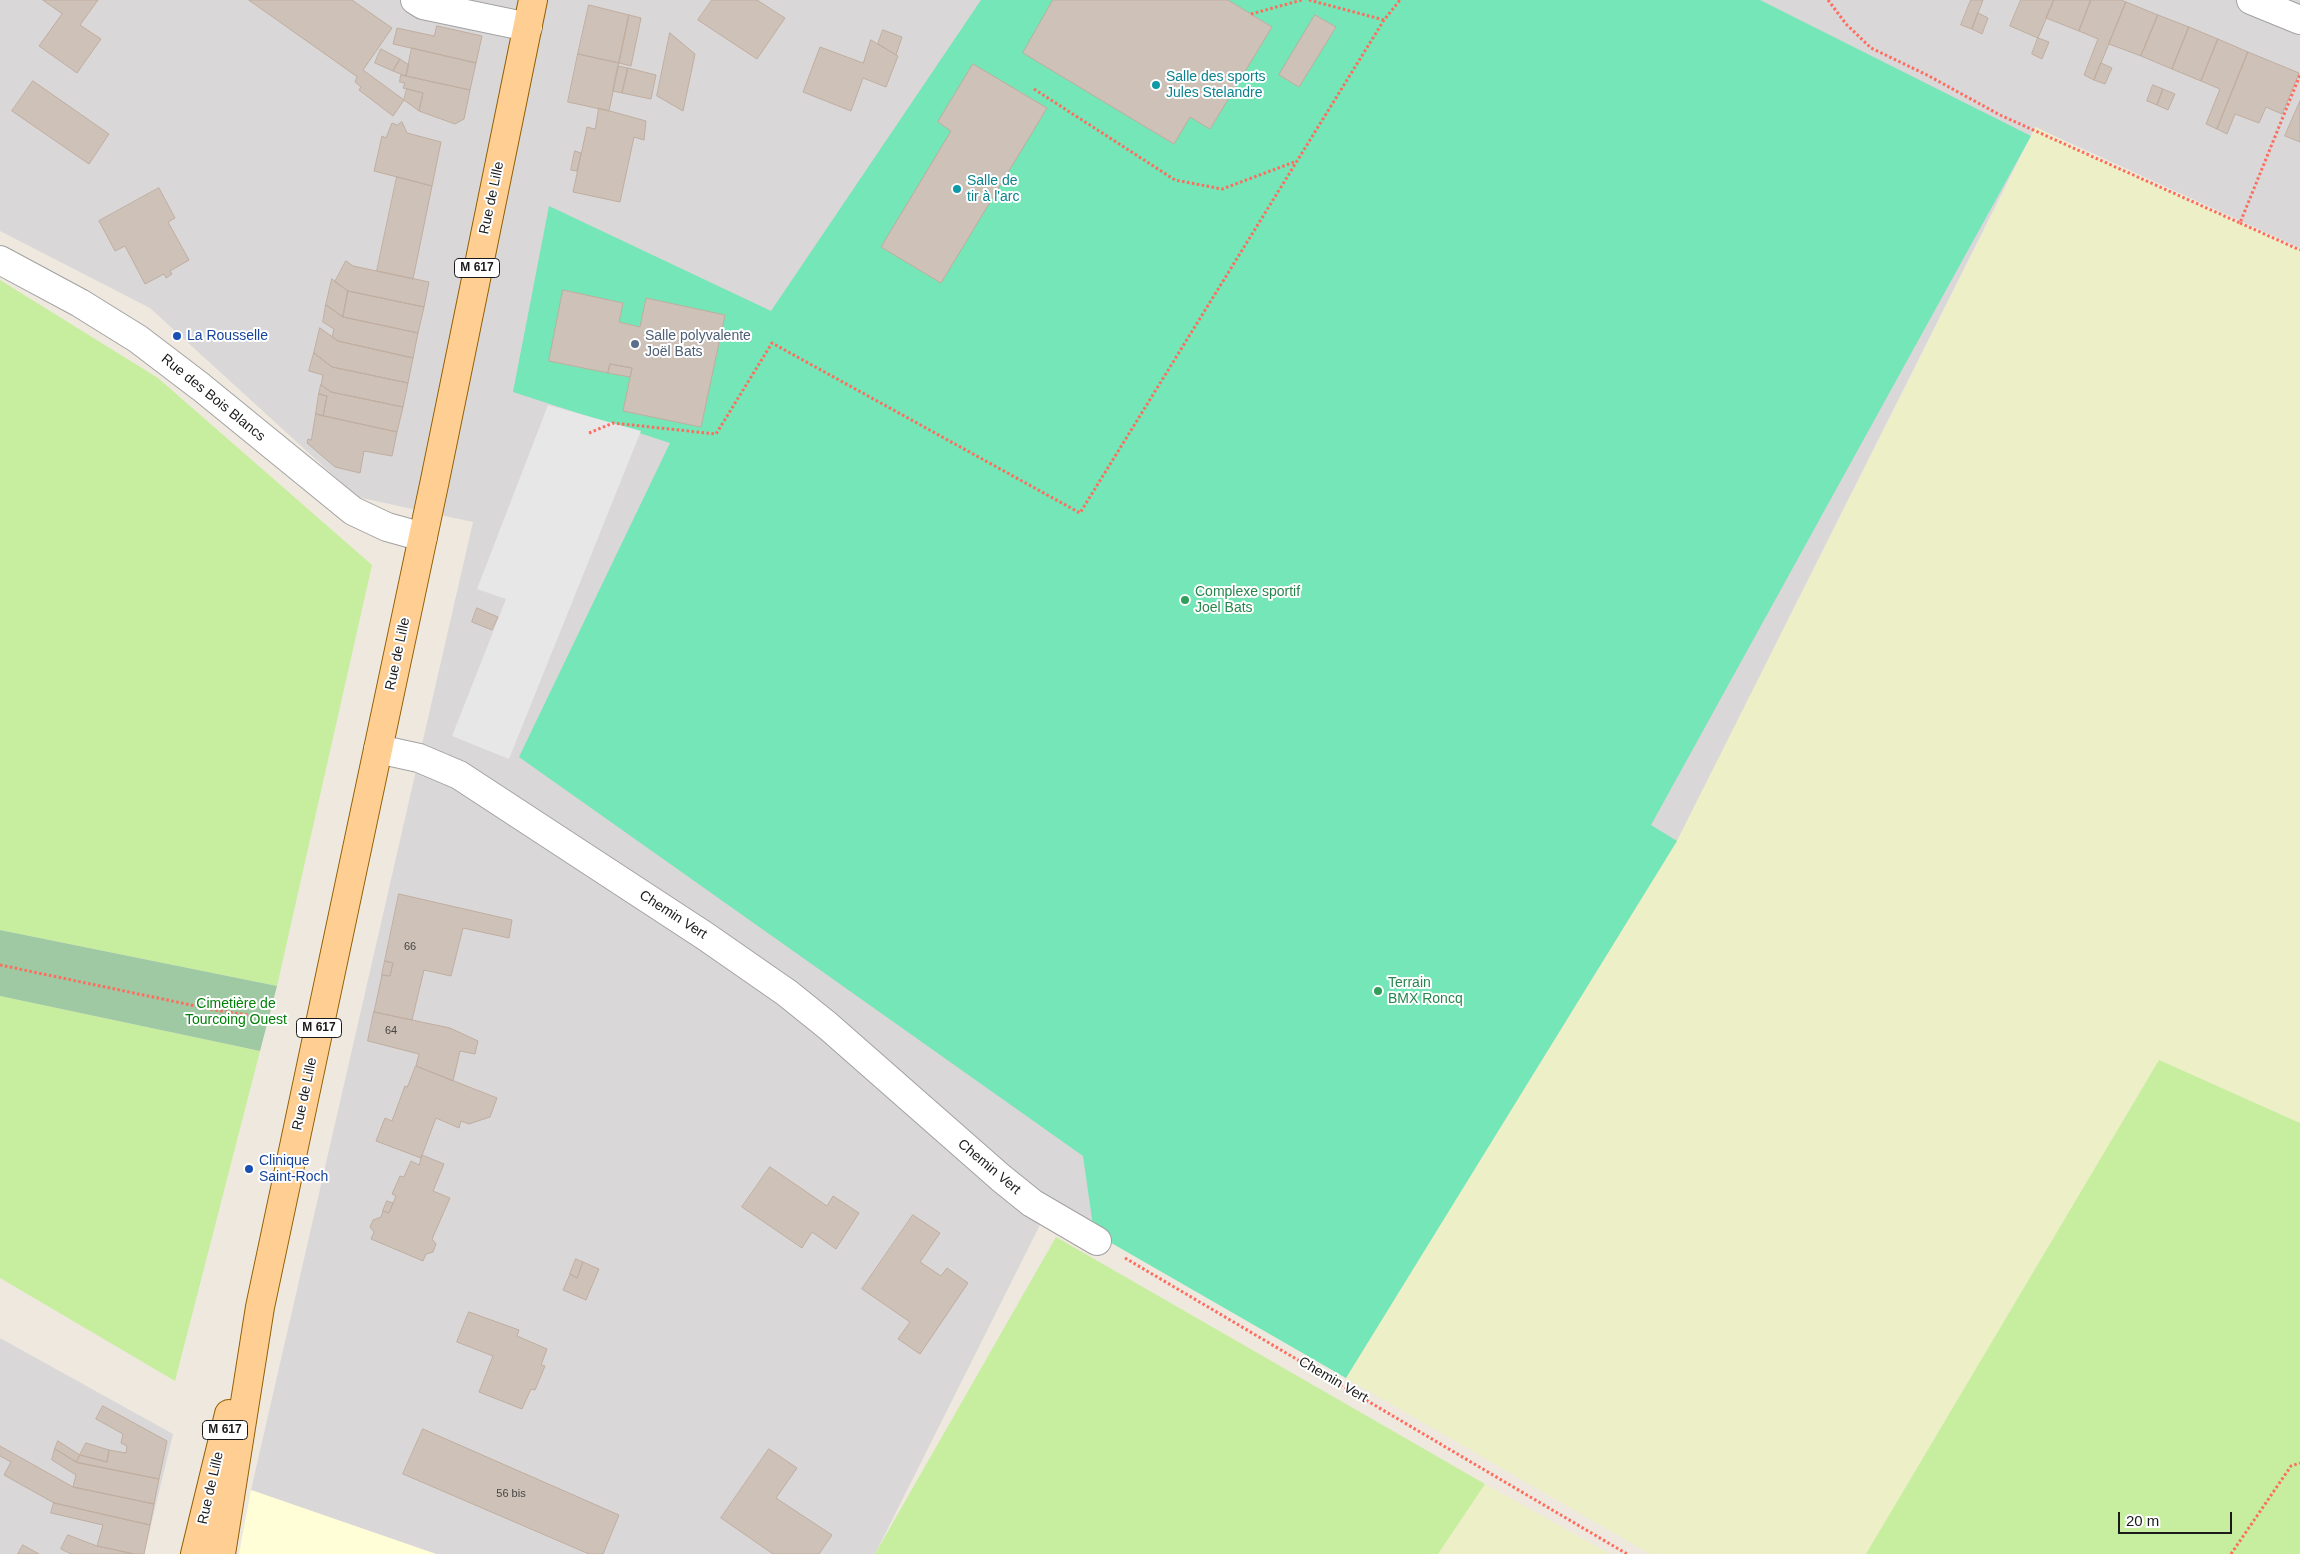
<!DOCTYPE html>
<meta charset="utf-8">
<style>
body{margin:0}
#map{position:relative;width:2300px;height:1554px;overflow:hidden;background:#eee8df;font-family:Arial,sans-serif}
canvas{display:block}
.scale{position:absolute;left:2118px;top:1512px;width:114px;height:22px;box-sizing:border-box;border:2px solid #1b1b1b;border-top:0;padding-left:6px;font-size:15px;line-height:18px;white-space:nowrap;color:#1b1b1b;-webkit-text-stroke:4px #fff;paint-order:stroke}
</style>
<div id="map">
<canvas width="2300" height="1554"></canvas>
<div class="scale">20 m</div>
</div>
<script>
const g = document.querySelector('canvas').getContext('2d');
g.lineJoin = 'round';
function fill(path, color) {
  g.fillStyle = color;
  g.fill(path, 'evenodd');
}
function stroke(path, color, width, dash) {
  g.strokeStyle = color;
  g.lineWidth = width;
  g.lineCap = dash ? 'butt' : 'round';
  g.setLineDash(dash || []);
  g.stroke(path);
}
function drawText(font, color, halo, rows, align = 'center') {
  g.font = font + ' Arial,sans-serif';
  g.lineWidth = 4;
  g.setLineDash([]);
  g.textBaseline = 'middle';
  g.strokeStyle = halo;
  g.fillStyle = color;
  for (const [text, x, y, turn = 0] of rows) {
    g.save();
    g.translate(x, y);
    g.rotate((+turn || 0) * Math.PI / 180);
    g.textAlign = isNaN(turn) ? turn : align;
    if (halo) g.strokeText(text, 0, 0);
    g.fillText(text, 0, 0);
    g.restore();
  }
}
fill(new Path2D(`
 M0,0H2300V248L2035,127L1677,841L1627,857L1346,1378L1050,1205L875,1554H436L251,1490L473,522L357,497L150,308L0,231Z
 M0,1338L173,1434L144,1554H0Z`), '#d9d7d7');
fill(new Path2D(`
 M251,1490L436,1554H239Z`), '#fffed6');
fill(new Path2D(`
 M2036,127L2070,145L2300,250V1123L2159,1060L1866,1554H1650L1346,1378L1677,841Z
 M1485,1484L1610,1554H1438Z`), '#edefc7');
fill(new Path2D(`
 M0,280L158,378L372,565L277,986L0,930Z
 M0,996L260,1051L175,1381L0,1278Z
 M2159,1060L2300,1123V1554H1866Z
 M1056,1237L1485,1484L1438,1554H875Z`), '#c7ee9e');
fill(new Path2D(`
 M0,930L277,986L260,1051L0,996Z`), '#9ec9a3');
fill(new Path2D(`
 M981,0H1760L2031,136L1651,825L1677,841L1346,1378L1094,1233L1083,1156L519,757L670,443L513,392L549,206L771,311Z`), '#74e6b7');
fill(new Path2D(`
 M548,405L641,431L509,759L452,736L506,599L477,589Z`), '#e7e7e7');
const building = new Path2D(`
 M43,0H98L80,25L101,39L77,73L39,46L62,14Z
 M249,0H352L392,28L363,70L404,100L393,116L359,90L361,87L355,82L357,77Z
 M712,0H757L785,18L757,59L698,20Z
 M1053,0H1228L1272,27L1210,129L1190,117L1174,144L1023,53Z
 M1971,0H1983L1972,29L1961,25Z
 M2021,0H2054L2038,38L2010,26Z
 M2054,0H2091L2079,31L2046,18Z
 M2091,0H2121L2126,2L2094,80L2084,75L2098,39L2079,31Z
 M2126,2L2158,15L2141,56L2109,44Z
 M589,5L629,15L619,63L578,54Z
 M1978,13L1988,18L1982,34L1972,29Z
 M629,15L641,18L631,66L619,63Z
 M1315,15L1336,27L1299,87L1279,75Z
 M2158,15L2189,27L2172,69L2141,56Z
 M437,26L482,36L476,63L393,44L397,28L434,36Z
 M2189,27L2218,39L2201,81L2172,69Z
 M883,30L902,37L896,55L878,44Z
 M670,33L695,54L683,111L657,96Z
 M2038,38L2049,42L2042,59L2032,54Z
 M2218,39L2248,52L2217,129L2206,124L2220,89L2201,81Z
 M871,40L898,56L886,87L863,78L851,111L803,92L820,47L863,63Z
 M412,48L476,63L470,90L406,76Z
 M381,49L400,59L393,71L375,63Z
 M2248,52L2299,73L2282,114L2266,107L2259,123L2235,114L2227,134L2217,129Z
 M578,54L619,63L609,111L568,102Z
 M400,59L409,65L406,76L393,71Z
 M2101,63L2112,68L2105,84L2094,80Z
 M973,64L1047,108L941,283L881,247L951,131L938,122Z
 M618,66L628,68L622,93L613,91Z
 M628,68L656,75L651,99L622,93Z
 M401,75L470,90L464,119L455,124L419,111L423,93L403,88L405,83L400,82Z
 M33,81L109,134L89,164L12,111Z
 M2153,85L2163,89L2157,105L2147,101Z
 M407,89L423,93L419,111L404,100Z
 M2163,89L2175,94L2168,110L2157,105Z
 M2300,101V142L2285,136Z
 M599,108L646,121L644,140L634,137L620,202L573,192L587,127L595,129Z
 M402,122L407,133L441,142L432,186L374,171L382,136L386,138L392,123L397,125Z
 M575,151L581,153L577,171L571,170Z
 M397,177L432,186L413,279L377,271Z
 M159,188L175,218L168,222L189,260L170,271L172,274L166,278L164,274L145,284L125,246L115,251L99,221Z
 M346,261L353,266L429,282L424,307L348,291L335,282Z
 M332,279L348,291L343,317L326,305Z
 M563,290L623,303L619,322L640,327L646,298L725,315L701,427L623,411L632,368L610,364L608,373L549,361Z
 M348,291L424,307L418,333L343,317Z
 M326,305L343,317L418,333L413,358L338,341L332,337L334,329L323,322Z
 M320,328L338,341L413,358L408,383L332,367L314,353Z
 M314,353L332,367L408,383L403,407L331,392L321,385L323,375L309,371Z
 M610,364L632,368L630,377L608,373Z
 M321,385L331,392L403,407L397,432L323,416L327,396L319,394Z
 M319,394L327,396L323,416L316,414Z
 M316,414L397,432L392,456L364,451L360,473L335,467L307,443L308,439L311,440Z
 M477,608L498,617L492,630L472,622Z
 M399,894L512,920L509,938L463,928L451,976L424,970L412,1020L374,1012L382,975L390,976L393,963L385,961Z
 M385,961L393,963L390,976L382,975Z
 M374,1012L450,1028L478,1041L475,1054L460,1051L453,1081L416,1066L419,1054L368,1041Z
 M416,1066L497,1098L490,1117L469,1124L461,1121L459,1128L436,1118L421,1158L376,1141L385,1118L392,1121L405,1086L407,1087Z
 M422,1155L444,1164L433,1191L450,1198L432,1239L436,1244L433,1252L426,1254L423,1261L371,1239L374,1232L370,1227L373,1220L381,1217L383,1211L389,1213L396,1196L392,1194L400,1176L404,1177L411,1161L419,1165Z
 M770,1167L827,1206L833,1196L859,1213L836,1249L812,1232L802,1248L742,1207Z
 M387,1201L393,1203L389,1213L383,1211Z
 M913,1215L940,1233L920,1262L941,1276L947,1268L968,1283L920,1354L898,1339L910,1322L862,1289Z
 M576,1259L583,1262L577,1278L570,1274Z
 M583,1262L599,1269L586,1300L563,1290L570,1274L577,1278Z
 M469,1312L519,1330L517,1336L547,1349L541,1365L545,1366L535,1390L531,1389L522,1409L479,1392L493,1356L457,1342Z
 M103,1406L167,1441L159,1479L76,1462L80,1455L107,1462L109,1450L126,1453L127,1446L121,1443L123,1434L96,1419Z
 M423,1429L619,1515L603,1554H589L403,1474Z
 M58,1441L80,1455L76,1462L55,1449Z
 M86,1443L109,1450L107,1462L80,1455Z
 M0,1446L73,1487L154,1504L150,1525L54,1503L4,1475L11,1462L0,1456Z
 M55,1449L78,1463L159,1479L154,1504L73,1487L76,1475L52,1460Z
 M769,1449L797,1468L776,1498L832,1535L819,1554H773L721,1518Z
 M54,1503L150,1525L144,1554H134L97,1546L103,1525L51,1513Z
 M68,1535L97,1546L134,1554H71L61,1549Z
 M23,1545L39,1554H18Z`);
fill(building, '#cec1b8');
stroke(building, '#c0aea0', 1);
const minor = new Path2D(`
 M415,0L423,5L528,27
 M2251,0L2300,20
 M0,260L80,303L138,339L201,387L353,511L387,527L423,537
 M378,749L419,758L459,775L705,936L787,993L828,1026L1001,1178L1032,1203L1097,1241`);
const major = new Path2D(`
 M195,1554L229,1414
 M221,1554L260,1307L435,480L533,0`);
stroke(minor, '#a2a2a2', 30);
stroke(major, '#915e00', 30);
stroke(new Path2D(`
 M1309,0L1384,20
 M1828,0L1846,24L1871,48L1927,75L2000,115L2240,223L2300,75
 M1251,14L1302,0
 M1034,89L1175,180L1222,189L1297,161
 M2240,223L2300,250
 M589,433L613,423L716,434L772,343L1080,513L1384,20L1400,0
 M0,965L215,1010L287,1021
 M1125,1258L1627,1554
 M2231,1554L2291,1466L2300,1463`), '#ff6c5e', 3, [2.5, 2.5]);
stroke(minor, '#fff', 28);
stroke(major, '#ffce92', 28);
for (const [x, y, r, color] of [
 [1156,85,5,"#0f9aa8"],
 [957,189,5,"#0f9aa8"],
 [177,336,5,"#1a4fb4"],
 [635,344,5,"#5c6f8a"],
 [1185,600,5,"#2e9e5b"],
 [1378,991,5,"#2e9e5b"],
 [249,1169,5,"#1a4fb4"]
]) {
  const dot = new Path2D();
  dot.arc(x, y, r, 0, 2 * Math.PI);
  g.fillStyle = color;
  g.fill(dot);
  stroke(dot, '#fff', 2);
}
drawText('11px', '#484442', null, [
 ["66",410,947],
 ["64",391,1031],
 ["56 bis",511,1494]
]);
for (const [x, y, w] of [
 [477,268,45],
 [319,1028,45],
 [225,1430,45]
]) {
  const box = new Path2D();
  box.roundRect(x - w / 2, y - 9.5, w, 19, 4);
  g.fillStyle = '#fff';
  g.fill(box);
  stroke(box, '#1b1b1b', 1);
}
drawText('bold 12px', '#1b1b1b', null, [
 ["M 617",477,268],
 ["M 617",319,1028],
 ["M 617",225,1430]
]);
drawText('14px', '#0d838f', '#fff', [
 ["Salle des sports",1166,77],
 ["Jules Stelandre",1166,93],
 ["Salle de",967,181],
 ["tir à l'arc",967,197]
], 'left');
drawText('14px', '#1b1b1b', '#fff', [
 ["Rue de Lille",492,198,-78],
 ["Rue des Bois Blancs",213,398,39],
 ["Rue de Lille",398,654,-78],
 ["Chemin Vert",673,915,33],
 ["Rue de Lille",305,1094,-78],
 ["Chemin Vert",989,1167,40],
 ["Chemin Vert",1333,1380,30],
 ["Rue de Lille",211,1488,-77]
]);
drawText('14px', '#164399', '#fff', [
 ["La Rousselle",187,336],
 ["Clinique",259,1161],
 ["Saint-Roch",259,1177]
], 'left');
drawText('14px', '#4e5e75', '#fff', [
 ["Salle polyvalente",645,336],
 ["Joël Bats",645,352]
], 'left');
drawText('14px', '#27864d', '#fff', [
 ["Complexe sportif",1195,592],
 ["Joel Bats",1195,608],
 ["Terrain",1388,983],
 ["BMX Roncq",1388,999]
], 'left');
drawText('14px', '#018009', '#fff', [
 ["Cimetière de",236,1004],
 ["Tourcoing Ouest",236,1020]
]);
</script>
